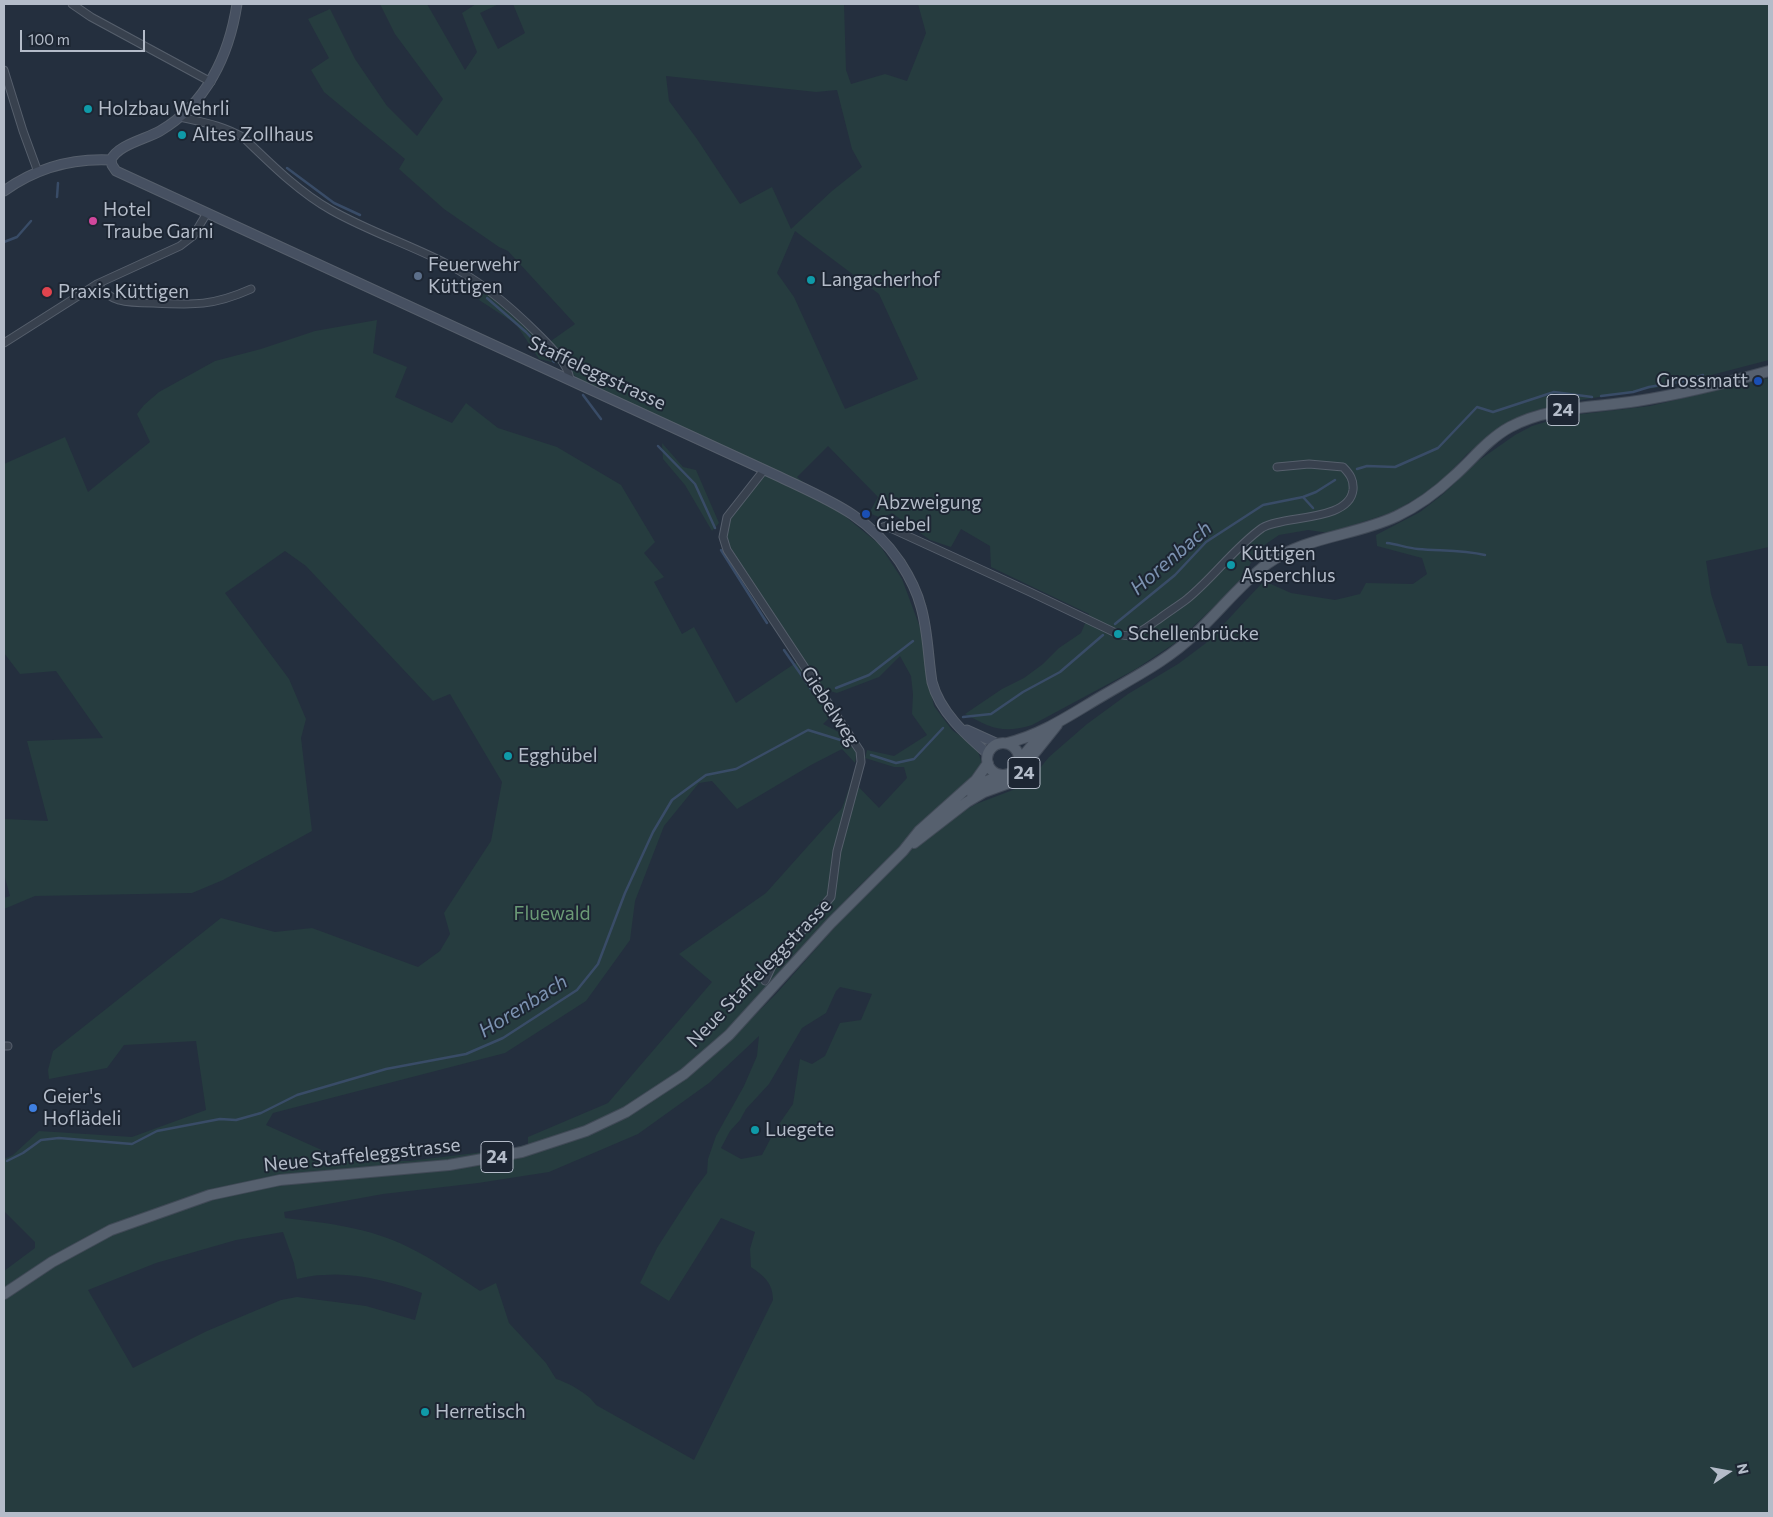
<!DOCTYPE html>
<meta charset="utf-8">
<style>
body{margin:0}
#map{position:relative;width:1773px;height:1517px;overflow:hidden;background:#242f3e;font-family:Commissioner,sans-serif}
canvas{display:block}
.frame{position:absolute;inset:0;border:5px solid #b4bcc9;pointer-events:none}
.north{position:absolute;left:1703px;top:1447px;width:50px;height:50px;-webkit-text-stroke:4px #1d2633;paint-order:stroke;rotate:78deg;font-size:14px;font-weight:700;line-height:20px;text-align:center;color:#b4bcc9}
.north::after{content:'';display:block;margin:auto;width:18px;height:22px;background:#b4bcc9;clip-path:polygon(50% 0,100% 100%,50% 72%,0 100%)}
.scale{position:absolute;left:20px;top:30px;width:125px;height:22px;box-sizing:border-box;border:2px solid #b4bcc9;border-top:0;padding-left:6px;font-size:15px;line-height:18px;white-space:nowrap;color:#b4bcc9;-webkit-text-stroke:4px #1d2633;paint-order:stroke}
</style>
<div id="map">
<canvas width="1773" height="1517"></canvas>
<div class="frame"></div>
<div class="north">N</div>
<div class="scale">100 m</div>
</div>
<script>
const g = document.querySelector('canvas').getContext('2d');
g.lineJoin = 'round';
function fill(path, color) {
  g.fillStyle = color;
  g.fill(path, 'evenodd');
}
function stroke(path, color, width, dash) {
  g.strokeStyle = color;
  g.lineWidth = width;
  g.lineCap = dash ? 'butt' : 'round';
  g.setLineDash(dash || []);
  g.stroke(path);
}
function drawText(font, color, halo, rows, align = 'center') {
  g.font = font + ' Commissioner,sans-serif';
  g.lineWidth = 4;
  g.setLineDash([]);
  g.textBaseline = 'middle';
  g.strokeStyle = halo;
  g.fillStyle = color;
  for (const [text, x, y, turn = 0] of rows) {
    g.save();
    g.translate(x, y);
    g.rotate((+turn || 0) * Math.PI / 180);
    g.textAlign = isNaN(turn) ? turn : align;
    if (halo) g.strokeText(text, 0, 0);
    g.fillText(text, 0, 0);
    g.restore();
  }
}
fill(new Path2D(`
 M380,4H427L465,70L477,52L462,13L476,4H499L480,13L498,49L525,33L513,4H844L846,70L851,84L885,74L907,81L926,33L918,4H1769V360L1673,385L1562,403L1534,411L1504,425L1467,454L1444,479L1424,494L1393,512L1329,533L1308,530L1279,535L1260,548L1249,566L1244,578L1178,641L1136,669L1032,725C1002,734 991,728 965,714L1002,689L1024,678L1043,664L1059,648L1081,633L1089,614L991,567L990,546L961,529L951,547L930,540L892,513L881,518L869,513L878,497L828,446L797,477L879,544L902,579L921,630L926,670L934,706L952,730L977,748L983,767L857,888L737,1019L748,1022L776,994L866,892L909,850L940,825L976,804L1026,785L1049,757L1087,724L1128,694L1178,664L1206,643L1264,581L1291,593L1335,600L1360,594L1366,583L1413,584L1427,574L1422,558L1377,546L1376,535L1420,512L1442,495L1478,461L1515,435L1532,426L1566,416L1650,406L1769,378V547L1706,561L1711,594L1727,643L1742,644L1748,666H1769V1513H4V1271L35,1248V1242L4,1211V1159L13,1155L39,1131L132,1137L206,1110L196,1041L124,1045L107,1068L49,1079L48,1070L53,1051L221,918L275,932L312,928L418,967L440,951L450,934L444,913L491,841L502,782L450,694L433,701L306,566L285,551L225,593L289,679L306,719L301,738L312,831L223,880L192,893L35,896L4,909V898L10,896L4,874V819L48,821L27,741L103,738L56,671L20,674L4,653V464L65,437L88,492L150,442L137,414L144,405L159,392L215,361L261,349L315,331L377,320L373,353L407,367L395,397L452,423L466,403L498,428L557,447L621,485L655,542L644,553L664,577L654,582L682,634L694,627L736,703L800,660L727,550L723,537L727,517L764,471L581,381L568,370L548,343L575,324L508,251L499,247L444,209L399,169L405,159L324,92L311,70L329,58L308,19L330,9L355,59L387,106L417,136L443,99L395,34ZM666,76L816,92L837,90L852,149L862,167L832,191L791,229L772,187L740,204L697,139L669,101ZM795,231L879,294L918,379L845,409L794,297L777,273ZM900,656L911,676L913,694L912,714L927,735L894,756L867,750L865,758L894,767H904L907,778L879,808L852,780L842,808L766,893L679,954L712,982L608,1103L528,1137V1144L509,1149L409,1161H346L266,1125L273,1113L505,1053L586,1001L630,940L635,901L664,826L699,783L712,781L737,809L811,765L842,749L855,763L858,742L823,724L831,716L826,690L837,693L879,677ZM840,987L872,994L861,1020L840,1023L825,1056L812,1064L800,1059L793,1104L775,1130L762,1155L741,1159L721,1148L730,1131L740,1120L746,1109L769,1084L802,1028L826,1013L836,991ZM759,1036L757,1056L744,1086L716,1136L708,1159L707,1173L695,1189L657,1248L640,1283L669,1301L721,1218L755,1232L750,1249L751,1267C764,1276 773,1283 773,1300L694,1460L596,1405C589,1394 569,1383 556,1379L546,1363L509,1323L496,1283L480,1291C457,1276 433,1259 408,1247C371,1228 327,1223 285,1218L284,1212L383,1194L478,1183L549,1172L638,1134L709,1083ZM283,1232L294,1263L297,1279C306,1277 315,1275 324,1275C354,1272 394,1282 422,1293L415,1320L366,1306L297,1297L281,1300L207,1331L133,1368L88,1290L156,1263L236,1240Z
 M482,290L535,334L560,364L539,359L516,324L479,300Z
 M662,443L683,467L696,470L719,523L712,531L685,485L663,459Z`), '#263c3f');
stroke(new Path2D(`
 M287,168L334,203L360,215
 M57,197L58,183
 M4,242L17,237L31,221
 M487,298L526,332L554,362
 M583,395L601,419
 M1601,396L1633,392L1649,387L1685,381L1703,375
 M658,446L695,484L715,528
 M1357,469L1367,466L1395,467L1438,448L1477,407L1493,412L1554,392L1592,397
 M1303,497L1313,508
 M1387,543C1397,544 1407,548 1418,549C1441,551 1462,550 1485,555
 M721,550L767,623
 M1115,624L1175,575L1206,542L1263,505L1303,497L1316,492L1335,480
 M784,650L811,689
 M836,688L869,675L913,641
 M963,717L991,714L1023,692L1060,672L1103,635
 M871,755L896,763L914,759L943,728
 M7,1161L23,1153L41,1140L59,1138L132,1144L157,1131L220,1119L236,1120L261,1113L297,1095L386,1069L466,1054L503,1038L577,990L598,964L625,893L653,832L672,800L706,775L736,769L808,730L847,742`), '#394c67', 2.5);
const street = new Path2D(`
 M72,4L91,17L211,82
 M4,70L23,131L38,172
 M180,117C202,122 225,126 244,138C271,164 299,192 331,210C368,231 408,244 445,263C480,280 511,307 538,334C550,346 567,362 570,379
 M97,284C103,291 110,298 119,300C129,303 142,303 153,303C194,305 213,306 251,289
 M4,343L97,284L180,246L193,236L207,213
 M764,470L727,517L723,537L727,550L860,751L861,762L837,851L831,897L772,966L765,981
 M874,530L886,526L1030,592L1118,634C1123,635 1127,637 1133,635C1142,632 1151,624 1159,619C1168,612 1178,606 1187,599C1214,577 1234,548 1262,528C1282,515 1349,522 1353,490C1354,480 1350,474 1343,467L1309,464L1277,467
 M4,1046H8`);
const secondary = new Path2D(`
 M111,160L112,165L116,171L780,477C830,501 868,515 900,562C909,576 917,591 921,607C928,631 928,657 932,682C940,712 965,734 988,754
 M111,160C117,145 146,139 160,131C206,104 229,56 237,4
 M4,191C36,168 72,158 111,160
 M967,730L998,744`);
const primary = new Path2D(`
 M1007,743C1042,735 1073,713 1104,695C1136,676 1168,660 1195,634C1219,612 1240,584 1267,564C1306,536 1355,536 1397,516C1418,506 1437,492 1454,476C1472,460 1488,439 1510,427C1549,406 1594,408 1637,401C1682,394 1726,383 1769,371
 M987 759a16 16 0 1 1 32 0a16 16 0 1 1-32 0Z
 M1019,761L1044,731
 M972,794L987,781L1002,775
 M914,843L967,802L984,792L1017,780L1022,775L1033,755L1057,725
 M4,1294L52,1262L111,1230L210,1195L280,1180L449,1165L522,1152L586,1131L626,1112L684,1074L729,1035L831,923L903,851L919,831L976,780L988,763`);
stroke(street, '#565f6c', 9);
stroke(secondary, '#565f6c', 11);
stroke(primary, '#414a57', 12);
stroke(street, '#38414e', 7);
stroke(secondary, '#465061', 9);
stroke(primary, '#56606e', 10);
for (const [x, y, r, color] of [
 [88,109,5,"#0f9aa8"],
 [182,135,5,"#0f9aa8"],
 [93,221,5,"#d1479c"],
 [418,276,5,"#5c6f8a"],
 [811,280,5,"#0f9aa8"],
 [47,292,6,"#e0444e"],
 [1758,381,5,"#1a4fb4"],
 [866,514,5,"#1a4fb4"],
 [1231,565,5,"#0f9aa8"],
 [1118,634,5,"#0f9aa8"],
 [508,756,5,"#0f9aa8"],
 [33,1108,5,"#3f7fe0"],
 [755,1130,5,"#0f9aa8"],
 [425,1412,5,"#0f9aa8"]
]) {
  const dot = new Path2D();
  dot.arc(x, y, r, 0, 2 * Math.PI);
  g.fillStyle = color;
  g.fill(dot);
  stroke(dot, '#1d2633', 2);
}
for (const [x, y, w] of [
 [1563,410,32],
 [1024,773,32],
 [497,1157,32]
]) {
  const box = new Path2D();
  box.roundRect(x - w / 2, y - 15.5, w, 31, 4);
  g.fillStyle = '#1d2633';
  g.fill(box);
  stroke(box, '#b4bcc9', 1);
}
drawText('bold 18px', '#b4bcc9', null, [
 ["24",1563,410],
 ["24",1024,773],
 ["24",497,1157]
]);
drawText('19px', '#b4bcc9', '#1d2633', [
 ["Holzbau Wehrli",98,109],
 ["Altes Zollhaus",192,135],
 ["Hotel",103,210],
 ["Traube Garni",103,232],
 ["Feuerwehr",428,265],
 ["Küttigen",428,287],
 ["Langacherhof",821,280],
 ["Praxis Küttigen",58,292],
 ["Grossmatt",1748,381,"right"],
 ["Abzweigung",876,503],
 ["Giebel",876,525],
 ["Küttigen",1241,554],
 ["Asperchlus",1241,576],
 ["Schellenbrücke",1128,634],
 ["Egghübel",518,756],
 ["Geier's",43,1097],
 ["Hoflädeli",43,1119],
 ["Luegete",765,1130],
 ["Herretisch",435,1412]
], 'left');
drawText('19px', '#b4bcc9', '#1d2633', [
 ["Staffeleggstrasse",597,373,25],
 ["Giebelweg",830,706,57],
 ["Neue Staffeleggstrasse",759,973,-46],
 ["Neue Staffeleggstrasse",362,1155,-6]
]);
drawText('19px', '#6b9a76', '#1d2633', [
 ["Fluewald",552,914]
]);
drawText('italic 20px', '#7c92b1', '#1d2633', [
 ["Horenbach",1171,558,-41],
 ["Horenbach",523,1006,-32]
]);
</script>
